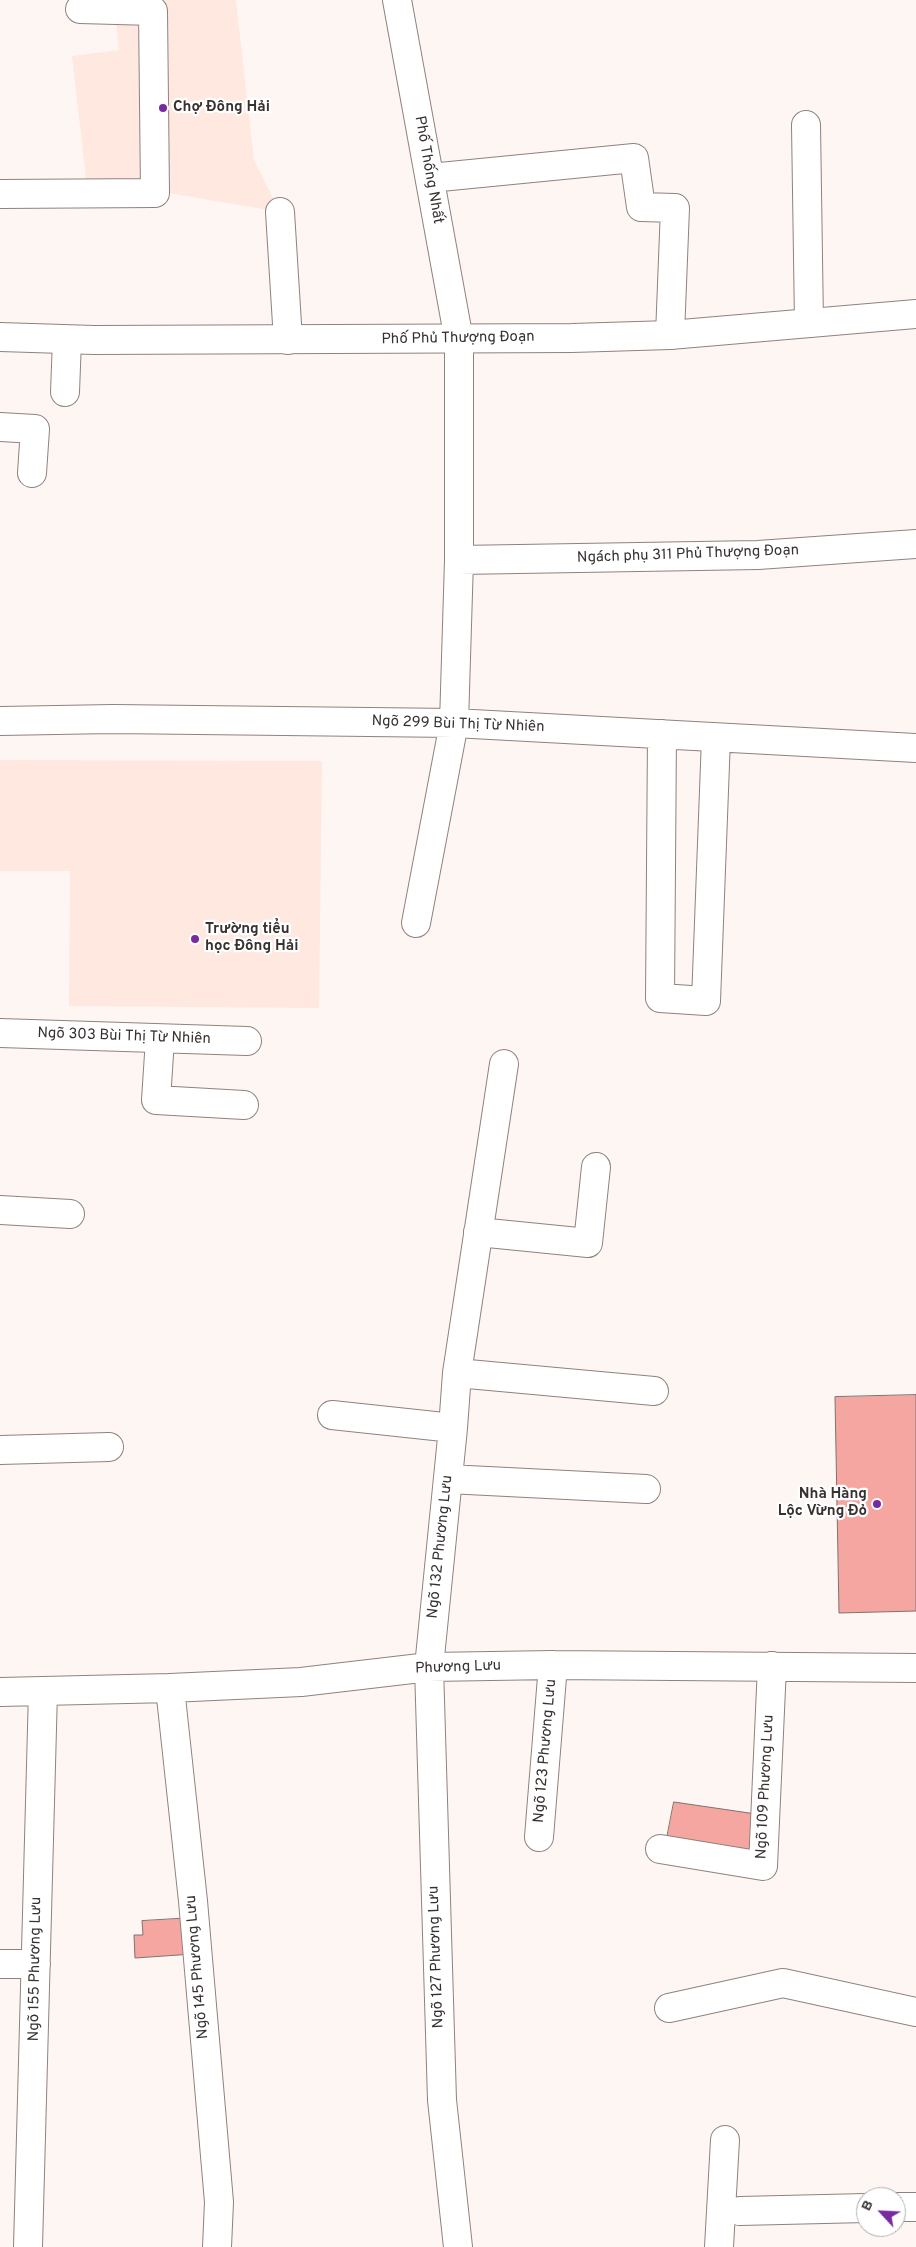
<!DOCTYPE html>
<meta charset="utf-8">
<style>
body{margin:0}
#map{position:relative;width:916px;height:2247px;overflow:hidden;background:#fef6f2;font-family:Overpass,sans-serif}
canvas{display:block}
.north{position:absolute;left:856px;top:2187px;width:50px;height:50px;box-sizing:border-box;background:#fff;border:1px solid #afadac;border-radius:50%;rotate:295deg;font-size:14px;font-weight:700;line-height:20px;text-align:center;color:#373230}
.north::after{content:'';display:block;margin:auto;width:18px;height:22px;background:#762c9e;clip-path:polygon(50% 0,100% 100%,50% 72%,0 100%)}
</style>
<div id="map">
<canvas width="916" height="2247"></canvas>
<div class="north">B</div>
</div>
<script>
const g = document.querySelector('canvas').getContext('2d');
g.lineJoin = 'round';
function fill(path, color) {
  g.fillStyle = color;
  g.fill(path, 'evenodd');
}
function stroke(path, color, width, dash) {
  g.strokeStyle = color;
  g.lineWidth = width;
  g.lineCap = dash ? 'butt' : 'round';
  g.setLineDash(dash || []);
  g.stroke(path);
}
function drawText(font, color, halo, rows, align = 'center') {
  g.font = font + ' Overpass,sans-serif';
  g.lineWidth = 4.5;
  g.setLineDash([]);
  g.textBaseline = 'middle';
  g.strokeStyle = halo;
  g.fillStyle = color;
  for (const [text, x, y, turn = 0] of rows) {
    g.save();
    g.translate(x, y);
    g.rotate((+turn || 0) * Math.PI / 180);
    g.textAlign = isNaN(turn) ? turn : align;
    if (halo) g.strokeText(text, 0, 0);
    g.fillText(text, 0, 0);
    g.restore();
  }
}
fill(new Path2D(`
 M114,0H236L254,160L280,212L86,179L72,56L119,50Z
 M0,760L322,761L319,1008L69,1006L70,871H0Z`), '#ffe8e0');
const building = new Path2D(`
 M916,1395V1611L839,1613L835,1397Z
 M674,1802L756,1814L750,1851L667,1838Z
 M192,1918L193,1954L135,1958L134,1935H143L142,1921Z`);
fill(building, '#f5a6a0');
stroke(building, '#7f7270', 1);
const minor = new Path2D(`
 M397,0L459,340V560L454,723L416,923
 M806,125L809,323
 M430,178L634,158L641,207L675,208L670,335
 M0,194L155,193L153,11L80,9
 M280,212L288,340
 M65,392L67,340
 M0,427L35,429L32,473
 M459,560L758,555L916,544
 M0,721L113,719L454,723L916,748
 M662,734L660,998L706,1001L716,738
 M0,1033L247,1041
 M160,1039L156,1100L244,1105
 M0,1210L70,1214
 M478,1232L588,1243L596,1167
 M457,1373L654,1391
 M332,1415L453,1428
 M0,1450L109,1447
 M448,1479L646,1489
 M170,1688L193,1901L219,2202L217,2247
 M0,1692L170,1688L301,1682L429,1667L553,1665L916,1668
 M539,1837L553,1665
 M660,1849L763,1866L772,1666
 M0,1964H36
 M669,2008L783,1983L916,2012
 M896,2207H916
 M740,2211L866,2208
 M28,2247L43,1691
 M458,2247L442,2100L429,1667L453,1428L457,1373L504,1064
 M719,2247L725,2140`);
const major = new Path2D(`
 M0,337L94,340L572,338L670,335L916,314`);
stroke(minor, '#8f827d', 30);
stroke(major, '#8f827d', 30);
stroke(minor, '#fff', 28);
stroke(major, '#fff', 28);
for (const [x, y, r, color] of [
 [163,108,5,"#762c9e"],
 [195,939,5,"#762c9e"],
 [877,1504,5,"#762c9e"]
]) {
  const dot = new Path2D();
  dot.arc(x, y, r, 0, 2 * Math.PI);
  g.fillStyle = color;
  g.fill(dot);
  stroke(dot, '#fff', 2);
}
drawText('bold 15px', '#373230', '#fff', [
 ["Chợ Đông Hải",173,108],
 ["Trường tiểu",205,930],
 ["học Đông Hải",205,947],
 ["Nhà Hàng",867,1495,"right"],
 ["Lộc Vừng Đỏ",867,1512,"right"]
], 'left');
drawText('15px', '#373230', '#fff', [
 ["Phố Thống Nhất",428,170,80],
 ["Phố Phủ Thượng Đoạn",458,339,-1],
 ["Ngách phụ 311 Phủ Thượng Đoạn",688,555,-2],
 ["Ngõ 299 Bùi Thị Từ Nhiên",458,725,2],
 ["Ngõ 303 Bùi Thị Từ Nhiên",124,1037,2],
 ["Ngõ 132 Phương Lưu",441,1547,-84],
 ["Phương Lưu",458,1668,-2],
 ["Ngõ 123 Phương Lưu",546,1751,-85],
 ["Ngõ 109 Phương Lưu",766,1787,-87],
 ["Ngõ 127 Phương Lưu",437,1957,-92],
 ["Ngõ 145 Phương Lưu",198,1967,-95],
 ["Ngõ 155 Phương Lưu",36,1969,-89]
]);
</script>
